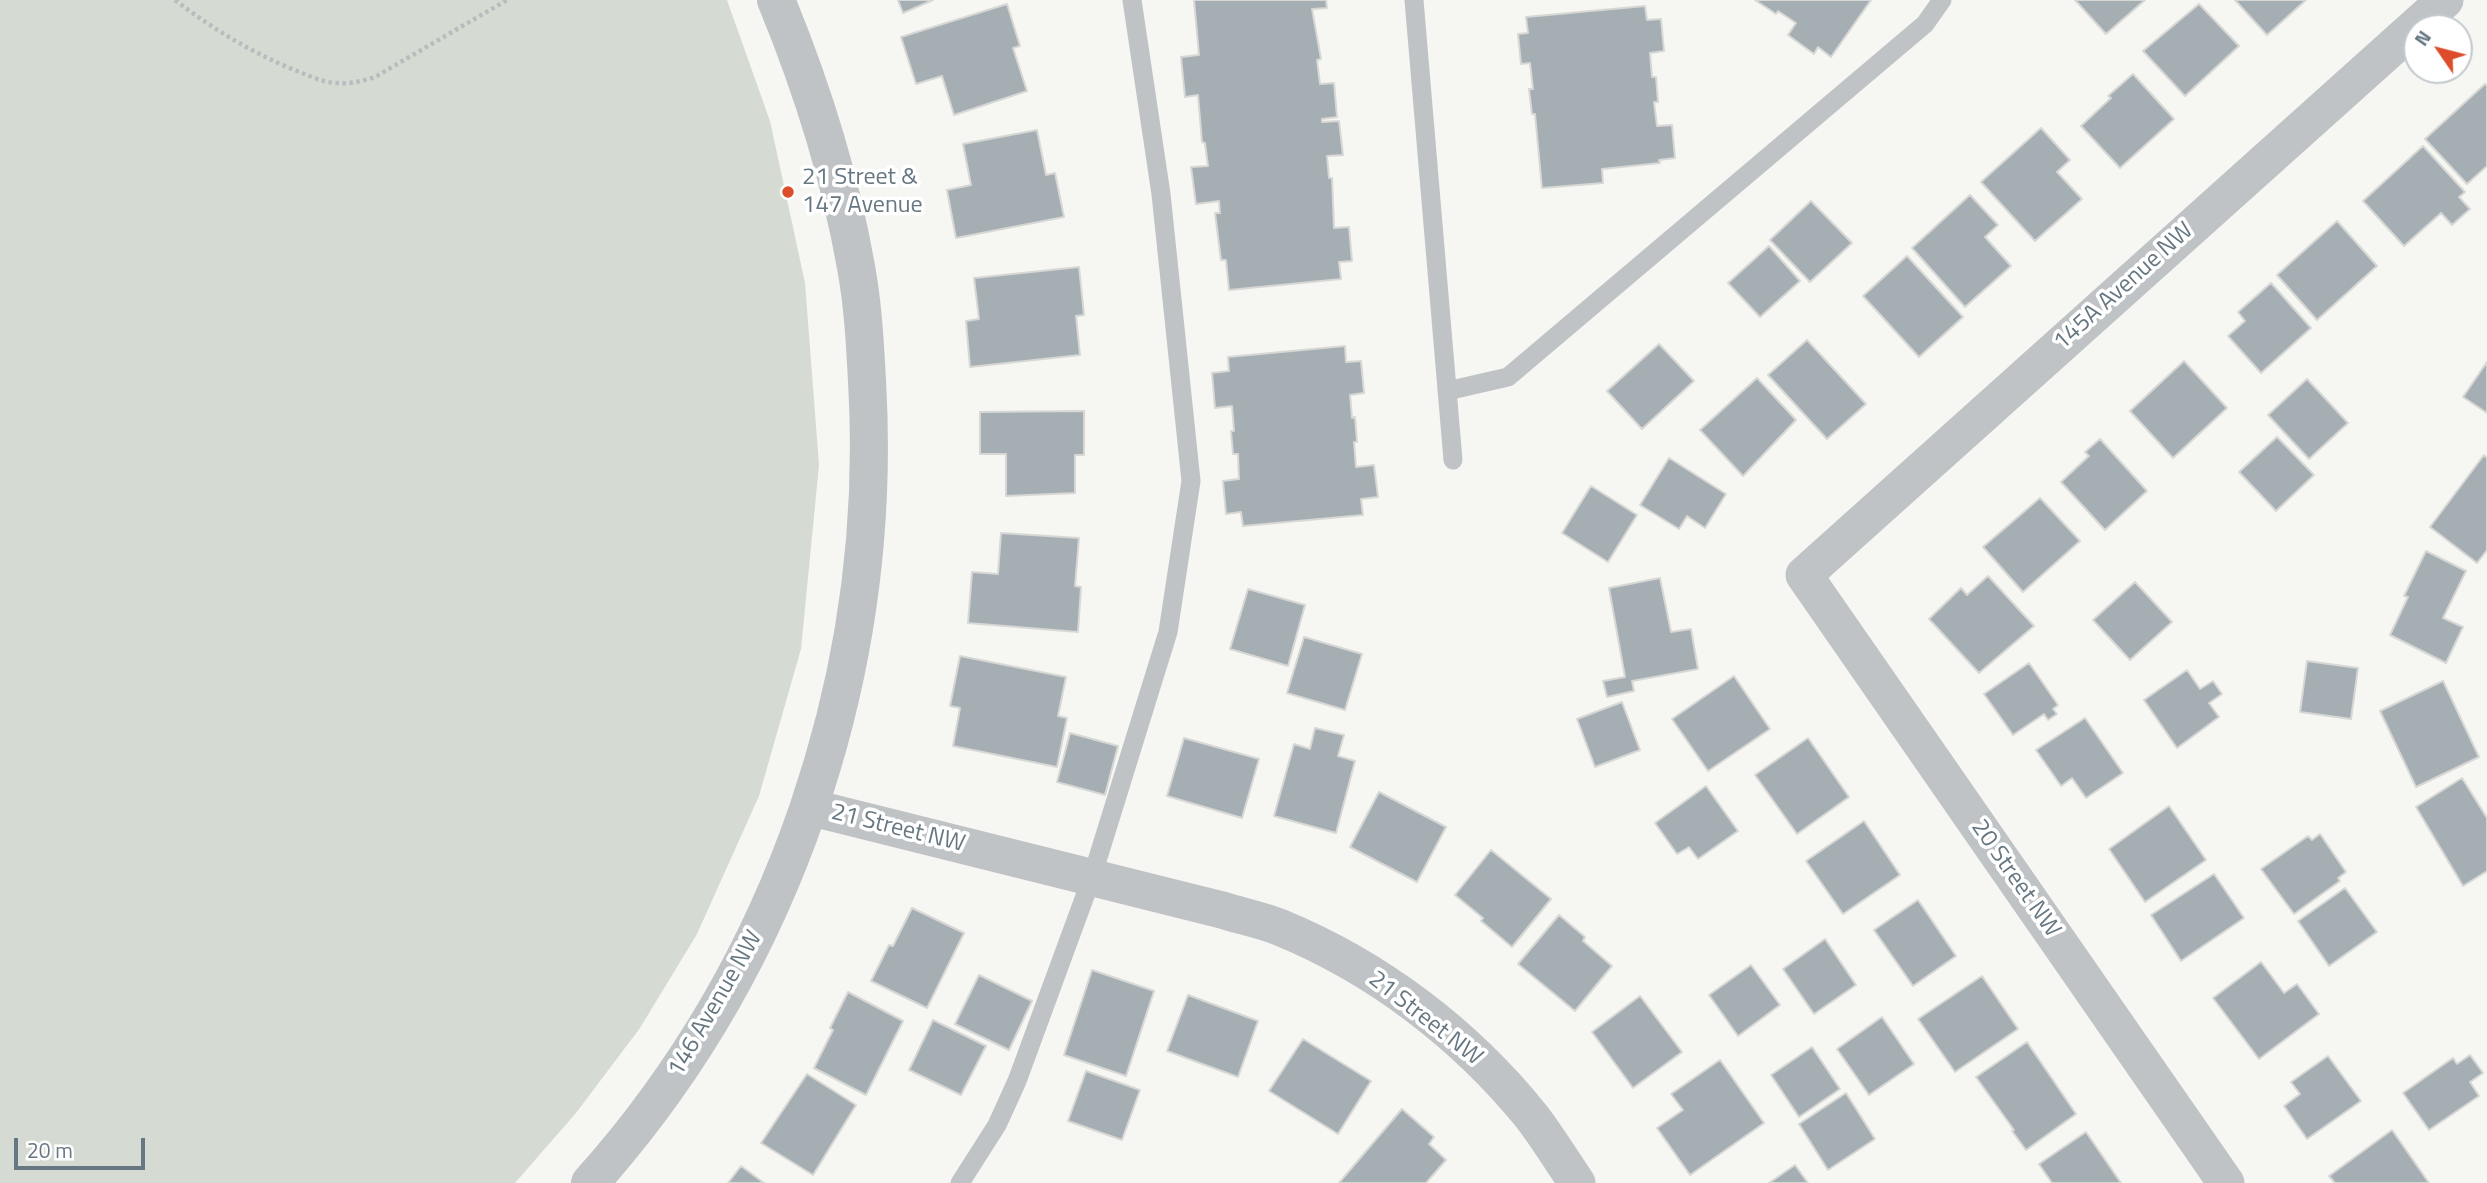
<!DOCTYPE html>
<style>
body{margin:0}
#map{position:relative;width:2487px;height:1183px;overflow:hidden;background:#f6f6f2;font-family:"Titillium Web",sans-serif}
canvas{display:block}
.north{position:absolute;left:2403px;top:14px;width:70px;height:70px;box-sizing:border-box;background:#fff;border:2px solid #c2c9cd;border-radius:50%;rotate:305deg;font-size:19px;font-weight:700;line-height:28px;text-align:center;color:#667782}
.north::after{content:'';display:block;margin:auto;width:24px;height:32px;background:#dd4c2b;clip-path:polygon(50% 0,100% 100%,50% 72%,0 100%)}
.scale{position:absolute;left:14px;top:1138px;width:131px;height:32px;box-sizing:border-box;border:4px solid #667782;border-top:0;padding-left:9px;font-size:21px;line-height:24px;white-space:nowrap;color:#667782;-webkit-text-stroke:5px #fff;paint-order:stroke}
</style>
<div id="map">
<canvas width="2487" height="1183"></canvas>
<div class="north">N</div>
<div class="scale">20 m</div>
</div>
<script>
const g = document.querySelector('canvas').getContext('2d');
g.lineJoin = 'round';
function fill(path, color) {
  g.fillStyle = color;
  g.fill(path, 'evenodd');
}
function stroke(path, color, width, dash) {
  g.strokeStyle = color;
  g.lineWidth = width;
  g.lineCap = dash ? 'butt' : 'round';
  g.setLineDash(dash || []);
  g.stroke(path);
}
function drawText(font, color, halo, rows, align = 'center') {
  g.font = font + ' "Titillium Web",sans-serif';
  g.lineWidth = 7;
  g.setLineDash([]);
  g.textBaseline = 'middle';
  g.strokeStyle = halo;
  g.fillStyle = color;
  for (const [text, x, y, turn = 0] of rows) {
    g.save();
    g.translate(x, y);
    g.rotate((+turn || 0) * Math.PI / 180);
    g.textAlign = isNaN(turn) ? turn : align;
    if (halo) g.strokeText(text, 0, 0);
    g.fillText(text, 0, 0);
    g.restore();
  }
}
fill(new Path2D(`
 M0,0H727L770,121L805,283L819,465L801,649L759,796L697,934L640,1028L576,1113L515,1183H0Z`), '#d5dbd2');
const building = new Path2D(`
 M898,0H933L903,13Z
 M1194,0H1326L1327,8L1312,9L1321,59L1317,60L1320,84L1334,83L1337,117L1322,119V122L1339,121L1343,155L1327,156L1329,178H1332L1334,228L1349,227L1352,261L1339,262L1341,279L1229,290L1226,260H1221L1215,213H1220L1219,201L1196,204L1191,167L1208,166L1205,143L1202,142L1198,95L1185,97L1181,57L1199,55Z
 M1755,0H1871L1831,57L1818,47L1814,54L1788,35L1796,23L1778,11L1776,14Z
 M2075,0H2145L2106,34Z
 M2235,0H2306L2267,35Z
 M1007,4L1020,46L1013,48L1027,91L954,115L942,76L916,84L901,37Z
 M2199,4L2239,46L2185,96L2143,51Z
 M1645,6L1647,20L1661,19L1664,51L1650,53L1652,77H1656L1658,102H1654L1657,126L1672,125L1675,158L1659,160L1660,163L1602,169L1603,183L1542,188L1535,114H1532L1529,89H1533L1530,63L1521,64L1518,34L1528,33L1526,17Z
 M2133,74L2174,119L2120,168L2081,126L2111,98L2108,96Z
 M2485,84L2487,86V166L2467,184L2425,139Z
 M2041,128L2070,160L2057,172L2082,199L2035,241L1981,182Z
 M1037,130L1046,175L1055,173L1064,217L956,238L947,190L971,185L963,144Z
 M2423,146L2465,192L2459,197L2470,209L2452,225L2441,213L2404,246L2363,201Z
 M1970,195L1998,225L1985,237L2011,266L1965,307L1912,248Z
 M1811,201L1852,243L1810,282L1770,240Z
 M2337,221L2377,266L2317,320L2277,275Z
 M1769,246L1800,281L1760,317L1728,283Z
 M1907,256L1963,317L1919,357L1863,296Z
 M1079,267L1084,315L1076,316L1080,355L970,367L966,321L979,319L974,278Z
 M2271,283L2311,328L2261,373L2228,336L2245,321L2238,312Z
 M1807,340L1866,404L1827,439L1768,375Z
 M1659,344L1694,381L1642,429L1607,391Z
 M1345,346L1346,362L1361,361L1364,393L1350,395L1352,418L1355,417L1357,442H1354L1356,467L1374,465L1378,497L1361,499L1363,515L1243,526L1241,512L1226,514L1223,481L1239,479L1238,454H1233L1231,431H1234L1232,406L1215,408L1212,373L1229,371L1228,357Z
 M2184,361L2227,408L2173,458L2130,411Z
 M2487,362V413L2463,397Z
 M1757,378L1796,420L1743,476L1700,430Z
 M2307,379L2348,423L2309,459L2268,415Z
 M1084,411V455H1075V493L1006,496V454H980V412Z
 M2277,437L2314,475L2276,511L2239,472Z
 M2100,439L2147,491L2105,530L2061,482L2089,456L2085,452Z
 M2484,455L2487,458V550L2477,563L2430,527Z
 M1669,458L1726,494L1705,528L1687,516L1679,529L1640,505Z
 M1591,486L1637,515L1608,562L1562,533Z
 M2040,498L2080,541L2023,592L1983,547Z
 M1001,533L1079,538L1075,586L1081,587L1078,632L968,623L972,572L998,574Z
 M2426,551L2466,571L2443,618L2463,627L2446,663L2390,635L2408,597L2404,596Z
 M1988,576L2034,626L1979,673L1929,619L1961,588L1967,595Z
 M1660,578L1671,632L1691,629L1698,669L1632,681L1634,691L1607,697L1603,681L1625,677L1609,588Z
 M2135,582L2172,622L2130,660L2093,620Z
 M1248,589L1305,605L1288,666L1230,649Z
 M1304,637L1362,654L1345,710L1287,693Z
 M960,656L1066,677L1058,716L1067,718L1057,767L953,746L960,708L950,706Z
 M2307,661L2358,668L2351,719L2300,712Z
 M2029,663L2058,705L2053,709L2057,714L2048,720L2044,714L2013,735L1984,694Z
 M2187,670L2200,689L2213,681L2222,694L2209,703L2219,717L2177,748L2144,700Z
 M1734,676L1770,729L1708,771L1672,719Z
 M2443,681L2479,757L2416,787L2380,711Z
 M1622,702L1640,750L1595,767L1577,719Z
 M2085,718L2123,773L2086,798L2072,778L2061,786L2036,750Z
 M1315,728L1344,735L1338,756L1355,761L1336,833L1274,816L1294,744L1310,749Z
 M1070,733L1118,746L1105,795L1057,782Z
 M1184,738L1259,759L1242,818L1167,796Z
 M1808,738L1849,797L1797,834L1755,775Z
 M2462,778L2487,818V871L2463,886L2416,807Z
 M1706,786L1738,831L1698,859L1689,847L1677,854L1655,823Z
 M1379,792L1446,827L1417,882L1350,847Z
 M2169,806L2206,860L2145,902L2109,849Z
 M1864,821L1900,875L1843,914L1806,861Z
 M2320,834L2346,872L2338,878L2340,881L2294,914L2261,869L2308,836L2312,840Z
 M1491,850L1551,899L1512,947L1481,921L1483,918L1455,895Z
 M2214,874L2244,918L2181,961L2151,915Z
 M2345,888L2377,932L2329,966L2298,921Z
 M1918,900L1956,956L1913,986L1874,930Z
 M912,908L964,933L927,1008L871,981L889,945L893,946Z
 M1559,915L1585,937L1583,941L1612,966L1575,1011L1518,964Z
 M1825,939L1856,985L1814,1014L1783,969Z
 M2261,962L2284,993L2297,984L2319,1014L2259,1059L2213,998Z
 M1751,965L1780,1005L1738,1036L1709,995Z
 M1092,970L1154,991L1126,1076L1064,1055Z
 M979,975L1032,1001L1009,1050L955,1024Z
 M1982,976L2018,1029L1955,1072L1918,1019Z
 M848,992L903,1021L866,1095L814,1068L833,1030L830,1028Z
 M1188,995L1258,1021L1238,1077L1167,1051Z
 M1640,996L1682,1052L1633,1088L1592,1032Z
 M1882,1017L1914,1064L1869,1095L1837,1049Z
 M933,1020L986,1046L961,1095L909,1070Z
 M1303,1039L1371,1081L1338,1134L1269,1091Z
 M2027,1042L2076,1114L2026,1150L2012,1131L2014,1130L1976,1077Z
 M1812,1047L1840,1089L1799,1117L1771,1075Z
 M2470,1055L2483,1073L2470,1082L2479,1096L2429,1130L2403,1093L2453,1058L2457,1064Z
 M2328,1056L2361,1101L2307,1139L2284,1106L2300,1094L2291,1082Z
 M1720,1060L1764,1123L1690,1175L1657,1128L1683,1110L1671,1094Z
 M1086,1071L1140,1090L1122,1140L1068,1121Z
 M807,1074L856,1105L813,1175L761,1143Z
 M1846,1093L1875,1139L1828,1170L1799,1124Z
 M1402,1109L1434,1137L1429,1144L1446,1160L1426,1183H1339Z
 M2392,1130L2429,1183H2335L2329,1176Z
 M2086,1132L2121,1183H2052L2039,1164Z
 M1795,1165L1808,1183H1769Z
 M741,1166L764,1183H728Z`);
fill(building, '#a5aeb3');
stroke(building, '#d7d7d5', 2);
stroke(new Path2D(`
 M175,0C213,29 252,53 297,71C310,76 323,83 338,83C351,84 363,81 375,77L507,0`), '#b9bcbe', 4.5, [3.5, 3.5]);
stroke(new Path2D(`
 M1414,0L1453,460
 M1447,391L1508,377L1925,24L1942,0
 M960,1183L997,1125L1017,1081L1092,877L1168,632L1191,481L1161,194L1132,0`), '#bfc3c6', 19);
stroke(new Path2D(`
 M809,807L1222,910C1241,916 1261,920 1279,927C1377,967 1465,1034 1532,1117C1548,1138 1562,1161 1577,1183
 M2226,1183L1804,575L2445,0`), '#bfc3c6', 37);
stroke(new Path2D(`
 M590,1183C785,965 884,672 867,381C865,343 863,305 856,267C840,176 811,85 776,0`), '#bfc3c6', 38);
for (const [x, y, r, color] of [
 [788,192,7,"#dd4c2b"]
]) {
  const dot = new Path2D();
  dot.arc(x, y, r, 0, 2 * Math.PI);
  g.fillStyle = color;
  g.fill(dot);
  stroke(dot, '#fff', 2.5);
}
drawText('24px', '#667782', '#fff', [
 ["21 Street &",802,178],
 ["147 Avenue",802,206]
], 'left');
drawText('24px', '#667782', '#fff', [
 ["145A Avenue NW",2124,287,-42],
 ["21 Street NW",898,829,14],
 ["20 Street NW",2015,879,55],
 ["146 Avenue NW",716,1004,-60],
 ["21 Street NW",1425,1019,38]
]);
</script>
